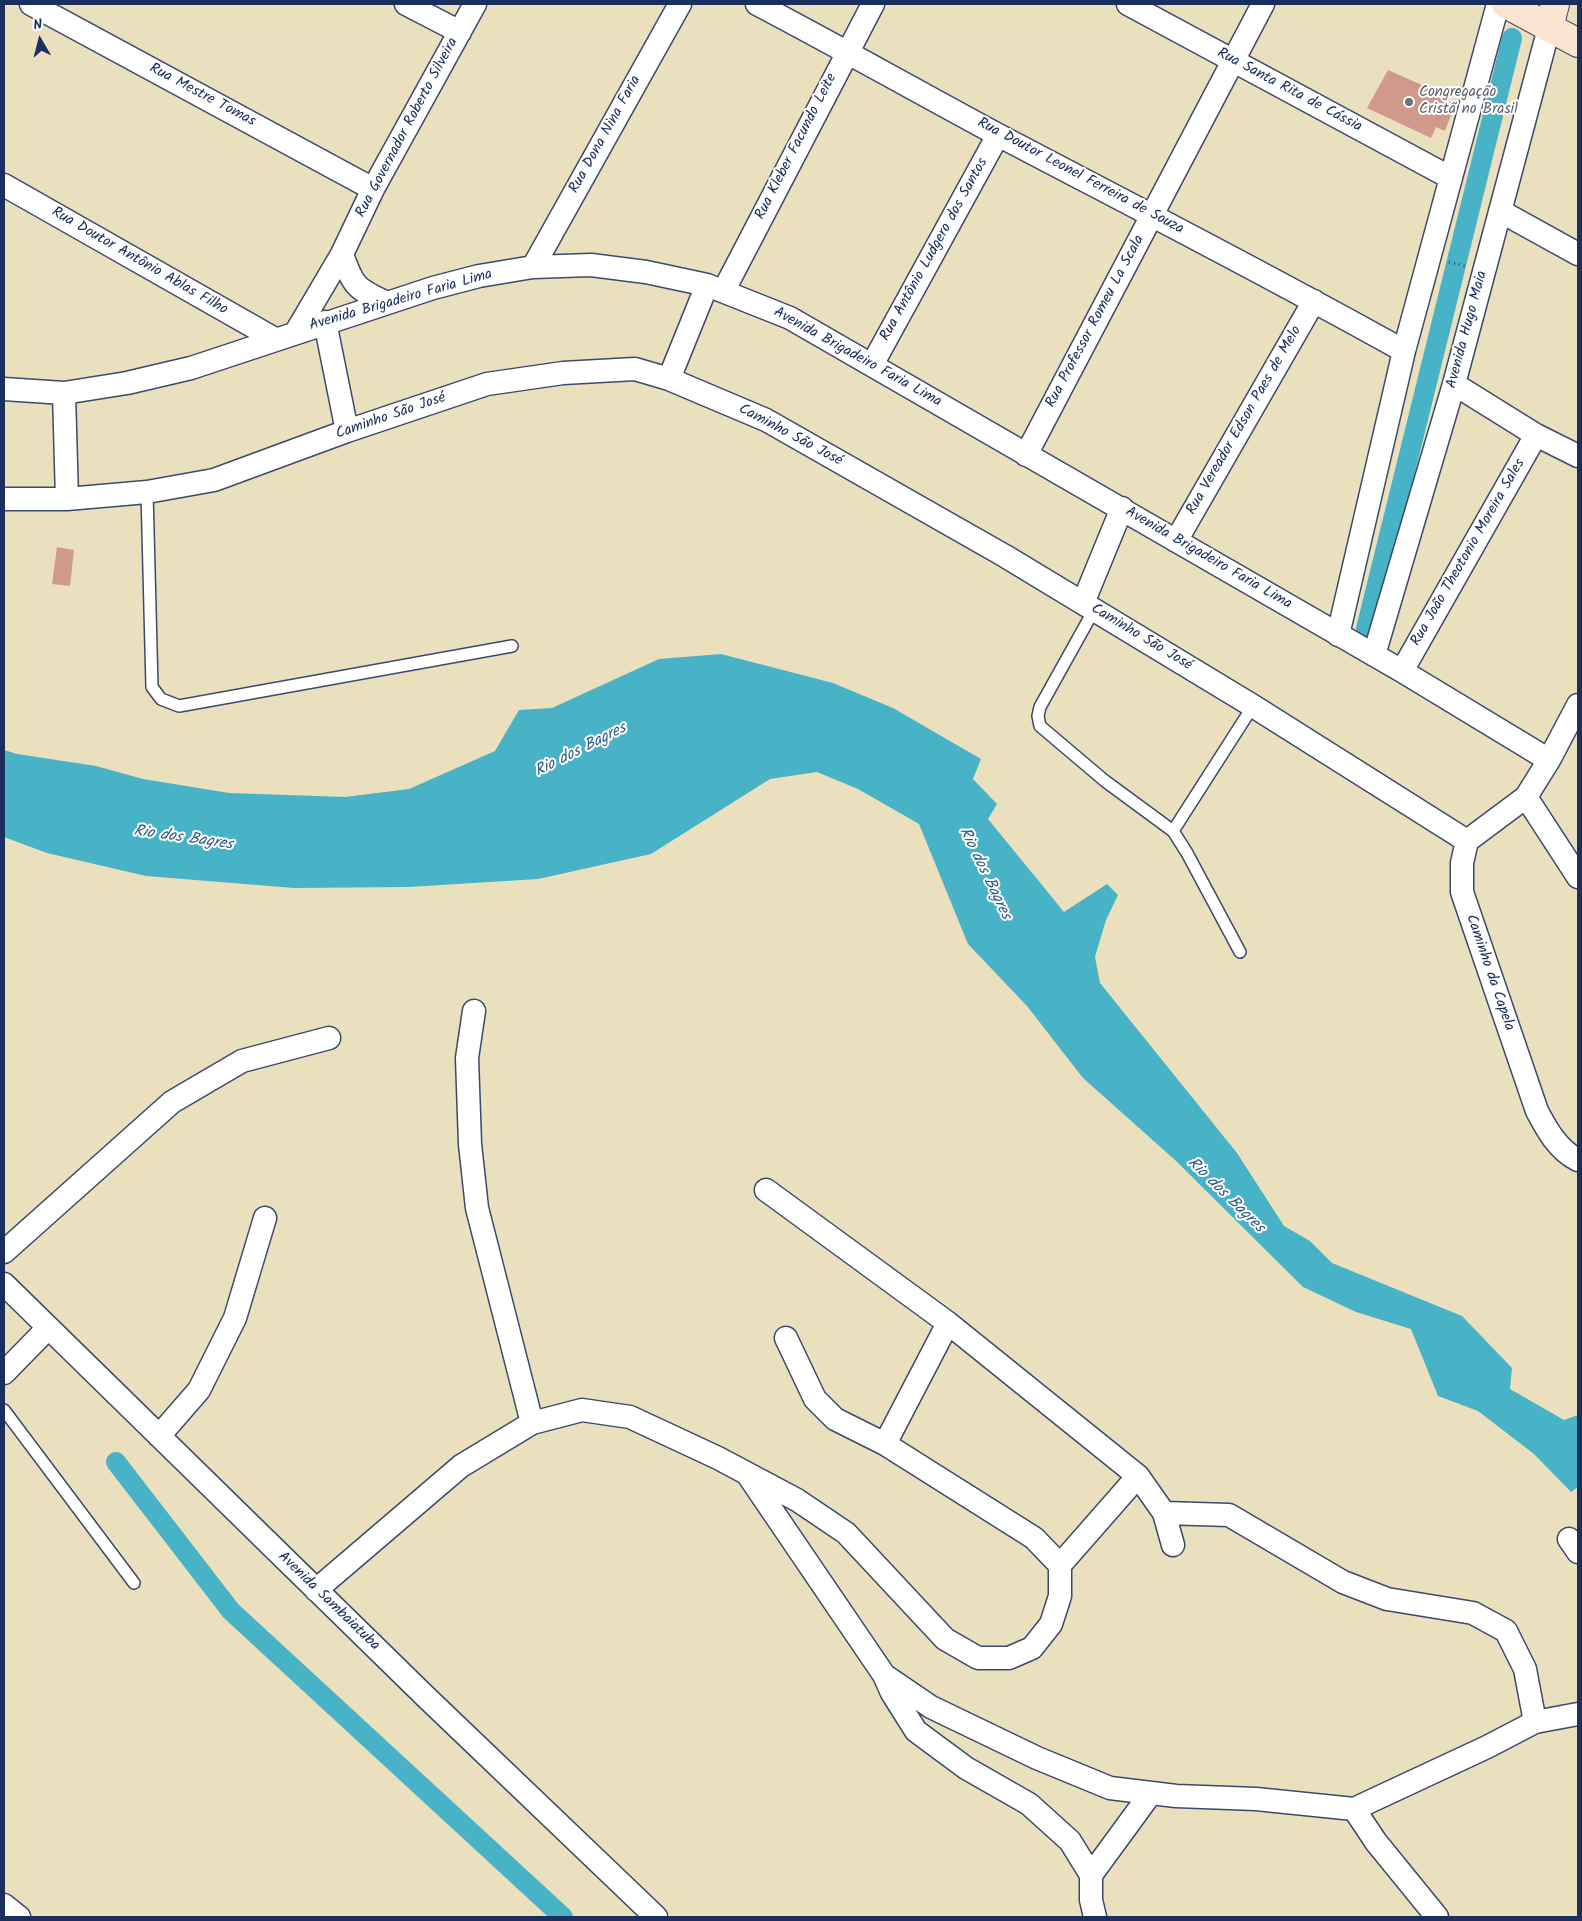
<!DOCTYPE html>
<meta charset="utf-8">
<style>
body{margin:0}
#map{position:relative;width:1582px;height:1921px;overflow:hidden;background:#eae0be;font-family:Kalam,sans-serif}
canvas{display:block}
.frame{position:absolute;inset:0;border:5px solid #1b2f5e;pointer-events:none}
.north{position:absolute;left:15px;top:15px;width:50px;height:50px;-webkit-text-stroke:4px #fff;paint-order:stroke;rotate:352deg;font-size:14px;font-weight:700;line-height:20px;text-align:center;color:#1b2f5e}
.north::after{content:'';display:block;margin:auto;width:18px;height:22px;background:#1b2f5e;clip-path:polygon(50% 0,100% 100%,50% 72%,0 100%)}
</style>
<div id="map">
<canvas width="1582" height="1921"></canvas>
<div class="frame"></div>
<div class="north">N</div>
</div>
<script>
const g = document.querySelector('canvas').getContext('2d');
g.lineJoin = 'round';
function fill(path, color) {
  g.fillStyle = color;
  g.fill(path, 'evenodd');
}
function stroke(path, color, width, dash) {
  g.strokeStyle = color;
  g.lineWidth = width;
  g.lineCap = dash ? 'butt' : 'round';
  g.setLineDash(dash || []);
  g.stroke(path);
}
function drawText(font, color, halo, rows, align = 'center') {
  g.font = font + ' Kalam,sans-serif';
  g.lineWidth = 4;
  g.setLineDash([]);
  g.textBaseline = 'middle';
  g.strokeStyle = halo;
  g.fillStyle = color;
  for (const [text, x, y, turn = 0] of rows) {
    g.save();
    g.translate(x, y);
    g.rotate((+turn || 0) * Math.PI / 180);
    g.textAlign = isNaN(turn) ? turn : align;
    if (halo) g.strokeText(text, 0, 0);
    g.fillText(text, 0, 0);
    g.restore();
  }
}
fill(new Path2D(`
 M721,654L833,683L893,708L981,759L973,779L997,804L988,819L1064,912L1107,884L1118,895L1106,920L1095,957L1100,983L1237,1153L1284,1226L1310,1241L1332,1263L1462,1316L1512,1368L1510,1389L1564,1420L1578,1415V1487L1571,1492L1534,1454L1478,1411L1438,1396L1411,1329L1356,1312L1303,1287L1175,1160L1083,1078L1027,1006L968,944L919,824L858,789L817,772L770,779L651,854L538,879L409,887L294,888L146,876L47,853L4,837V750L17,754L96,766L143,779L229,793L345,797L409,789L495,751L519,710L552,708L659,659Z`), '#48b2c7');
stroke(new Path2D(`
 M1366,629L1512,38
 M116,1462L231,1611L563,1917`), '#48b2c7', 20);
fill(new Path2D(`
 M1388,70L1449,97L1445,107L1453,110L1445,131L1436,127L1431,138L1367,108Z
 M57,547L74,550L70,586L52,584Z`), '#d0998b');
const lane = new Path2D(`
 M147,492L152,687L161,699L179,706L512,646
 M1094,610L1040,707L1038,716L1040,726L1105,781L1173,831L1187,853L1240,952
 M1173,831L1253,706
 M4,1410L134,1583`);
const street = new Path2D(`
 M31,4L373,189
 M406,4L460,32
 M757,4C839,47 918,92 1000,136C1135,207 1270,276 1404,351
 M1128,4L1451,178
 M4,185L275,339
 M1500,211L1578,254
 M342,254C353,286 356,289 387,303
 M533,267L680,4
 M724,290L873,4
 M325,322L347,431
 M296,332L342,254L373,189L475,4
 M872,365L998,135
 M669,379L707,285
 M1454,384L1536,435L1578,456
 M4,389L64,393L127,383L191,368L433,288L479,276L533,267L591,265L646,272L707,285L790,318L1402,671L1549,760
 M64,393L67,499
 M1026,455L1263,4
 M4,499H67L147,492L214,480L347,431L487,384L563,373L635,369L669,379L766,420L1005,556L1253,706L1467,841
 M1176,541L1314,301
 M1083,603L1122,508
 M1338,635L1404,351L1498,4
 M1374,655L1454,384L1549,28
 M1402,671L1536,435
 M1578,705L1549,760L1526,797L1467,841L1462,863V892L1537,1111C1547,1130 1558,1150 1578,1160
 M1526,797L1578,877
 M474,1011L467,1058L470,1144L477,1208L532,1423
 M766,1190L948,1323L1138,1476L1164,1513L1173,1545
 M4,1252L172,1102L242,1061L329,1038
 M4,1284L426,1697L656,1917
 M4,1373L48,1328
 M159,1436L199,1390L235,1318L265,1218
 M885,1444L948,1323
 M748,1475L884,1675L892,1693L916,1731L966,1768L1029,1804L1070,1841L1091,1875V1900L1095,1917
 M1164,1513L1229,1515L1343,1582L1387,1599L1473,1613L1506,1631L1525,1669L1535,1722
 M1569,1539L1578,1552
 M1060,1565L1138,1476
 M316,1590L461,1466L532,1423L582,1410L630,1417L718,1458L797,1500L846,1533L945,1639L978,1658H1009L1032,1648L1051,1624L1060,1596V1565L1034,1538L885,1444L835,1419L815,1399L786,1338
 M884,1675L931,1707L1037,1758L1110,1788L1176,1796L1256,1799L1354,1809L1487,1747L1535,1722L1578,1714
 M1354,1809L1376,1842L1437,1917
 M1091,1875L1151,1793
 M4,1905L19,1917`);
const secondary = new Path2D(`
 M1506,4L1578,43
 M1549,28L1555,4`);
stroke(lane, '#3a4a6c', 14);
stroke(street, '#3a4a6c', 25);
stroke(secondary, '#3a4a6c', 30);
stroke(new Path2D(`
 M1449,262L1465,266`), '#3a4a6c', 3, [1, 4]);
stroke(lane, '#fff', 11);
stroke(street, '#fff', 22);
stroke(secondary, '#fde4d1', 28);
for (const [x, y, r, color] of [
 [1409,102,5,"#6b7280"]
]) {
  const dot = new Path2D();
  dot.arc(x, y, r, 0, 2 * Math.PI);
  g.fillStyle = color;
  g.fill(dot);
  stroke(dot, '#fff', 2);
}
drawText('15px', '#1b2f5e', '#fff', [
 ["Rua Santa Rita de Cássia",1289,91,28],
 ["Rua Mestre Tomas",202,96,28],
 ["Rua Governador Roberto Silveira",408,128,-62],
 ["Rua Dona Nina Faria",606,135,-61],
 ["Rua Kleber Facundo Leite",797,147,-63],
 ["Rua Doutor Leonel Ferreira de Souza",1080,177,28],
 ["Rua Antônio Ludgero dos Santos",935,250,-61],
 ["Rua Doutor Antônio Ablas Filho",139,262,30],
 ["Avenida Brigadeiro Faria Lima",401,301,-16],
 ["Rua Professor Romeu La Scala",1096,322,-62],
 ["Avenida Hugo Maia",1468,330,-75],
 ["Avenida Brigadeiro Faria Lima",857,358,29],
 ["Caminho São José",391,417,-19],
 ["Rua Vereador Edson Paes de Melo",1245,421,-60],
 ["Caminho São José",790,436,28],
 ["Rua João Theotonio Moreira Sales",1469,553,-60],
 ["Avenida Brigadeiro Faria Lima",1208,559,30],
 ["Caminho São José",1141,638,31],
 ["Caminho da Capela",1489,973,71],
 ["Avenida Sambaiatuba",328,1602,44]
]);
drawText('15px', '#5b616d', '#fff', [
 ["Congregação",1419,93],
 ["Cristã no Brasil",1419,110]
], 'left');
drawText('italic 16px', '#2b5d83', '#fff', [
 ["Rio dos Bagres",581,751,-27],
 ["Rio dos Bagres",183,839,8],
 ["Rio dos Bagres",984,874,64],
 ["Rio dos Bagres",1225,1196,44]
]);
</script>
